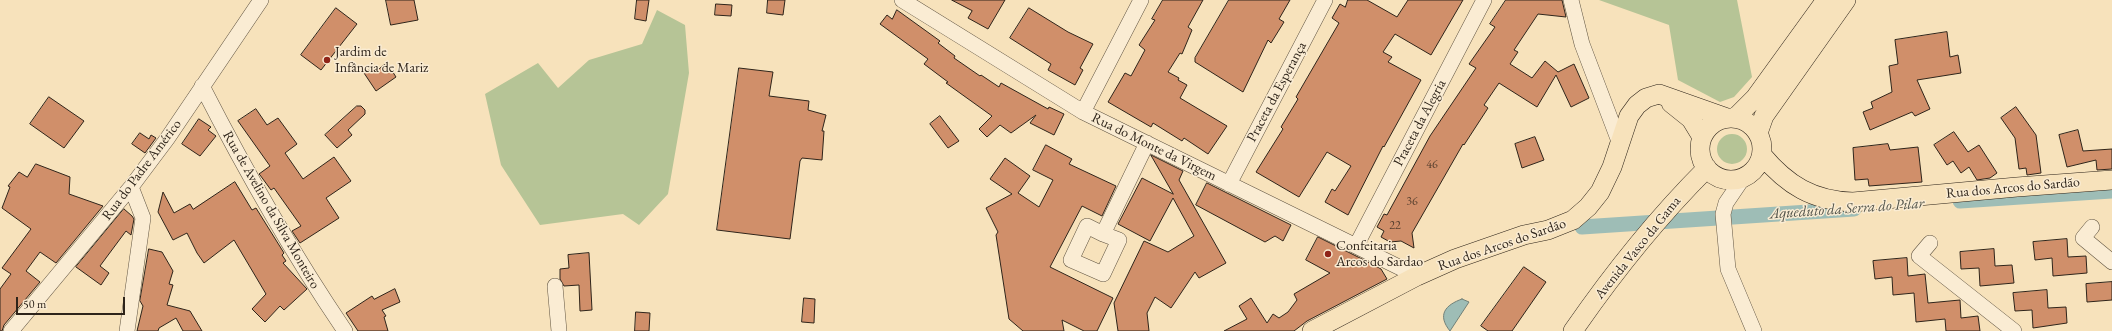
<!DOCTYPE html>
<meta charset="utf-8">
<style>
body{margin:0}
#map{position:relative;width:2112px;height:331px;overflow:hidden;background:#f7e2bb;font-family:"EB Garamond",serif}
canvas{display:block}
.scale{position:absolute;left:16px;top:297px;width:109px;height:18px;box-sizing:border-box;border:2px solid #2e241a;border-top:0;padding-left:5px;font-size:12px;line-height:14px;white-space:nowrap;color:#2e241a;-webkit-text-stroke:3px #faecd3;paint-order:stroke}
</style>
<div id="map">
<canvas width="2112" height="331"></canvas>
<div class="scale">50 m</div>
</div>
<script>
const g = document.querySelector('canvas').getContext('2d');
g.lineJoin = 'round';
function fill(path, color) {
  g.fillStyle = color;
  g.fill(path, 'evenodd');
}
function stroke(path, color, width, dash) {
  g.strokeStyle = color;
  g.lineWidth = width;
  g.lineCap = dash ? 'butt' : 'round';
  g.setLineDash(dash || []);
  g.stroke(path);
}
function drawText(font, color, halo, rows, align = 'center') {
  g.font = font + ' "EB Garamond",serif';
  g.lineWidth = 3;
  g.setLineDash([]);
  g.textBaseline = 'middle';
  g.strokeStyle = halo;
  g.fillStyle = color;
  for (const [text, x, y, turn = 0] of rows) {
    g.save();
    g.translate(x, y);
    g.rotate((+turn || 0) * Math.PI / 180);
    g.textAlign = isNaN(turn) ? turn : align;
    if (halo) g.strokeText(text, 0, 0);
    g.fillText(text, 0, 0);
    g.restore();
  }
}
fill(new Path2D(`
 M1599,0H1737L1752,77L1734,97L1720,102L1678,80L1669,25Z
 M657,10L685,25L689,73L668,194L639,225L623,214L540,225L501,165L485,94L538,63L558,88L589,60L642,44Z
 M1717 149a15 15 0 1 1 30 0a15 15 0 1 1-30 0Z`), '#b6c496');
const water = new Path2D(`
 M1462,299L1469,302L1450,331C1437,315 1445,305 1462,299Z`);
fill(water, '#9ebdb6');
stroke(water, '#718078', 1);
stroke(new Path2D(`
 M1960,201L2112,191
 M1582,227L1854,209`), '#9ebdb6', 15);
const building = new Path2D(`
 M386,0H414L418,20L391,25Z
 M637,0H649L646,21L635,19Z
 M768,0H785L783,15L767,13Z
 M952,0H1005L988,29L968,18L972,11Z
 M1163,0H1203L1188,27L1192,30L1182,54L1180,53L1168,72L1179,78L1178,80L1187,85L1180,98L1227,126L1208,154L1184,138L1182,141L1153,123L1151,127L1108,102L1125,73L1131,76L1145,50L1139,45L1155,20L1152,19Z
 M1229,0H1290L1279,19L1284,22L1271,43L1268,40L1243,92L1195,62V58Z
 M1348,0H1367L1397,17L1408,0H1463L1431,55L1395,34L1383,52L1392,57L1388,62L1421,80L1384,147L1383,146L1348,215L1325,202L1332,189L1335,191L1351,166L1327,152L1299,197L1256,172L1283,129L1281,127L1298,99L1296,97L1339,23L1332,18L1340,4L1345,7Z
 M1506,0H1562L1566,17L1538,14L1514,50L1518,52L1510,64L1532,78L1545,61L1558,72L1574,64L1589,98L1571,107L1556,75L1537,107L1499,83L1484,105L1488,108L1464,145L1463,144L1412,233L1414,248L1401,241L1390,242L1381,237L1384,231L1377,227L1384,214L1387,215L1430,136L1476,68L1469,64L1495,27L1490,24Z
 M716,4L732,5L731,16L715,15Z
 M336,8L357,24L321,70L301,55Z
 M1029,8L1068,32L1093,44L1080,68L1083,70L1075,85L1048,70L1051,64L1010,38Z
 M897,10L940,41L938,43L955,56L954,58L980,76L981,75L999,87L1001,83L1048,109L1049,107L1064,114L1054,135L1030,123L1036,115L1011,133L1000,125L987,137L979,129L992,116L946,83L948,82L924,64L928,59L880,24L887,15L892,19Z
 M1947,32L1950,57L1958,55L1961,73L1917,80L1930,109L1915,116L1912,112L1870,130L1863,112L1873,108L1871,102L1892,92L1889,66L1898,64L1895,40Z
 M387,63L396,77L376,91L364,73L374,66L377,70Z
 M739,68L773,72L769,96L809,101L808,110L826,115L822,131H824L822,160L802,158L800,161L790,239L717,230Z
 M49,97L84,121L64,148L30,124Z
 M357,106H361L365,110V114L348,130L352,135L337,148L325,135Z
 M2016,107L2036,135L2041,173L2027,175L2026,168L2019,169L2015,138L2001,118Z
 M256,109L267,125L278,118L297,144L285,153L303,179L334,157L351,181L326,198L339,218L300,243L292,231L301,226L274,188L271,190L260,175L259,174L270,166L238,121Z
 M940,116L959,141L948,148L930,124Z
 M199,119L211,127L208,130L216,136L200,156L182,144Z
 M2078,130L2083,151L2112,149V169L2097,170L2096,160L2067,167L2059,135Z
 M1954,132L1968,152L1979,145L1997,173L1990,178L1977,180L1969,167L1961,173L1953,161L1947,165L1934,145Z
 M140,133L149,139L151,135L156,138L145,153L132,144Z
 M1535,137L1544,160L1522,168L1515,144Z
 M1888,144L1890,150L1918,147L1922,182L1869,186L1868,179L1855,180L1853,148Z
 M1046,145L1072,159L1069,164L1116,186L1102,216L1082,206L1050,267L1113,298L1097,331H1084L1062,320L1064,331H1023L1009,319L996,235L998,232L986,208L1012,194L990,179L1005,158L1030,176L1018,193L1039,207L1053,180L1033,170Z
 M1151,155L1183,171L1179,180L1226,263L1199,278L1195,272L1171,308L1155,297L1147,313L1149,331H1118L1114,303L1144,241L1168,252L1194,236L1173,198L1150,241L1118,224L1142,178L1173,194Z
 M36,164L70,177L69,194L103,206L56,263L40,252L26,271L40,282L4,325L2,331H0V289L11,274L2,268L31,229L2,208L10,187L8,186L19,172L27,177Z
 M235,182L252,210L256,208L284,253L282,255L286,261L283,263L307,289L284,310L280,306L265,322L252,309L266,294L234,240L204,263L197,253L187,233L173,240L158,212L163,192L174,213L190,204L193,209Z
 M1207,183L1291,225L1283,241L1275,236L1265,242L1196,205Z
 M124,209L132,216L134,219L131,235L126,231L100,266L109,273L101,285L76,267Z
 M1318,237L1374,265L1381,269L1387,279L1307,321L1294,331H1224L1247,319L1239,306L1251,298L1267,323L1273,314L1279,318L1288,312L1297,300L1294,294L1330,273L1306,260Z
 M2067,239L2068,257L2086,256L2087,273L2053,276L2052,258L2035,260L2033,242Z
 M149,249L162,252L173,271L169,284L173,285L167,305L190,311L202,331H183L176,318L159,328L158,331H137L143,306L140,301Z
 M1994,249L1995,266L2012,265L2014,283L1980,286L1979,268L1961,269L1960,252Z
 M589,253L592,310L580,311L579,285L564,286L560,279V269L569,268L568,255Z
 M1907,258L1908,276L1925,274L1928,303L1960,300L1961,318L1978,316L1980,331H1946L1945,319L1916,322L1914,293L1893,295L1892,277L1875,279L1873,261Z
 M1524,267L1546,282L1512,331H1488L1481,326Z
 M2112,282V300L2087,302L2086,284Z
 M395,289L400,302L382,310L386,316L384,317L388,331H358L346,313L372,296L374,299Z
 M2047,290L2048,308L2066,307L2067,323L2033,328L2032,310L2015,311L2013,293Z
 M804,298L815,299L814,323L802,322Z
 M636,312L650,313L649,331H635Z`);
fill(building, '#d08f6a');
stroke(building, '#2e241a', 1);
const minor = new Path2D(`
 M902,0L1083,112L1417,276
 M1571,0L1582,44L1620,144
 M202,86C245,170 292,253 345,331
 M1083,112L1141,0
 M1743,178L1726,203L1723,214L1728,269L1754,331
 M1229,184L1325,0
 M2092,227L2083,238L2112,262
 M1103,234L1119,240L1103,274L1071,260L1087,226L1103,234L1147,143
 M1930,243L1919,256L2014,331
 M1356,246L1484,0
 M555,286L559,331
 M11,331L131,187L167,139L261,0
 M127,331L143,218L131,187`);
const major = new Path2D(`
 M1671,103L1691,119L1702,137
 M1700 149a31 31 0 1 1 62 0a31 31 0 1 1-62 0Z
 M1735,118L1755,98L1826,0
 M1758,133L1764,116L1846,0
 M1762,155C1787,185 1813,201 1853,202L2017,187L2112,180
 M1312,331L1417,276L1455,259L1524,235L1548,230L1573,220L1588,207L1600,192L1612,167L1629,116L1637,105L1646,98L1659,94L1727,118
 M1573,331C1613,273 1657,218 1707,168`);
stroke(minor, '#605442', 16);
stroke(major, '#2e241a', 20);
stroke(minor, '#faecd3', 15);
stroke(major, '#f7e2bb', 19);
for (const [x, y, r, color] of [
 [327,60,4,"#8f2418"],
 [1328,254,4,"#8f2418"]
]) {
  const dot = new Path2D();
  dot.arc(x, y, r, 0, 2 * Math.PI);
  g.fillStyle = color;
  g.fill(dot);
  stroke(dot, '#faecd3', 1.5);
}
drawText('12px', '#563f2e', null, [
 ["46",1432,165],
 ["36",1412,202],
 ["22",1395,226]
]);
drawText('14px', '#2e241a', '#faecd3', [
 ["Jardim de",335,52],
 ["Infância de Mariz",335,68],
 ["Confeitaria",1336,246],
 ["Arcos do Sardao",1336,262]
], 'left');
drawText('14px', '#2e241a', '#faecd3', [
 ["Praceta da Esperança",1277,92,-62],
 ["Praceta da Alegria",1420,123,-62],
 ["Rua do Monte da Virgem",1154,147,26],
 ["Rua do Padre Américo",142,170,-53],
 ["Rua dos Arcos do Sardão",2013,188,-5],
 ["Rua de Avelino da Silva Monteiro",271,210,60],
 ["Rua dos Arcos do Sardão",1502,245,-19],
 ["Avenida Vasco da Gama",1638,248,-51]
]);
drawText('italic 15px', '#505249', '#faecd3', [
 ["Aqueduto da Serra do Pilar",1847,209,-4]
]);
</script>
